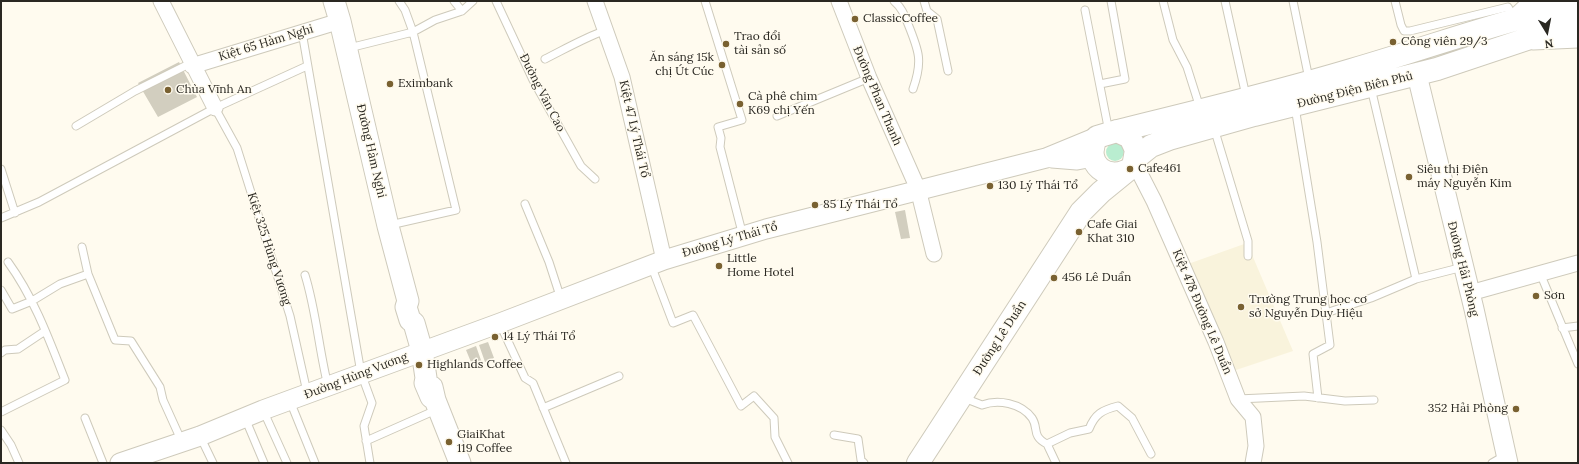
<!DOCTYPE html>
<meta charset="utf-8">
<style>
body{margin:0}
#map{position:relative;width:1579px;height:464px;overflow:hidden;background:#fffbef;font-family:Lora,serif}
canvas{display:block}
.frame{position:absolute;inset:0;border:2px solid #2a2822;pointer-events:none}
.north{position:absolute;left:1527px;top:12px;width:40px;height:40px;-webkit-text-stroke:3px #fffbef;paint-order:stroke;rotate:170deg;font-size:11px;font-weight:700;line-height:16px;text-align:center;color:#2a2822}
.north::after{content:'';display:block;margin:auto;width:14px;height:18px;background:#2a2822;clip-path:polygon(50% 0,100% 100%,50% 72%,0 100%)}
</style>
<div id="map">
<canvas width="1579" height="464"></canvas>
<div class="frame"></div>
<div class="north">N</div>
</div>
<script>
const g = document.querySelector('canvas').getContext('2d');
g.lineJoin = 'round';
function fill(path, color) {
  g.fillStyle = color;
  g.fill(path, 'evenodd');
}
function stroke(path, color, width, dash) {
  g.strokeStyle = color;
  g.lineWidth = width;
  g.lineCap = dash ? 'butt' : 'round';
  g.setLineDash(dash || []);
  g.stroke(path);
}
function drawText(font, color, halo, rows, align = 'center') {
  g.font = font + ' Lora,serif';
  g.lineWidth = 3;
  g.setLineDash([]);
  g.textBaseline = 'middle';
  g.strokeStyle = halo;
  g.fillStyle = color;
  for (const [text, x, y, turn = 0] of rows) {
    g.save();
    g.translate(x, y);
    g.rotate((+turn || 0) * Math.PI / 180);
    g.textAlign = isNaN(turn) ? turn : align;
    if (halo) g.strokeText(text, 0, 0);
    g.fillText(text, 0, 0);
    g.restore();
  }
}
fill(new Path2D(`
 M1247,243L1293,351L1233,371L1188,264Z`), '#f9f3dc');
fill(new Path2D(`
 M1106 152a9 9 0 1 1 18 0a9 9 0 1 1-18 0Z`), '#b9edd0');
fill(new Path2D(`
 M179,62L197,97L158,117L138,83Z
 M905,210L910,238L901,239L895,212Z
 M488,342L494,358L485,362L479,345Z
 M476,346L482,363L473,367L466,350Z`), '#d2cebf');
const service = new Path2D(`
 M454,1L462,11
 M496,1L533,80L581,166L595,179
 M705,1L742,120L718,127L721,138L720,147L743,236
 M894,1C902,8 904,14 908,24C919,51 923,61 913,89
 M924,1L927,11L937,19L948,71
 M1163,1L1173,40L1187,67L1200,108
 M1225,1L1246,96
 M1293,1L1309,79
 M1395,1L1401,25L1404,31H1410L1508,7L1514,17
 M1085,10L1109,132
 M302,32L361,373L372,403L364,426L370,463
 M349,48L413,32L435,20L462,11L473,1
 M545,59C565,49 584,38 606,30
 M1100,84L1125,79L1111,1
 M1371,88L1416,279
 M1295,107L1317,242L1330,345L1313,354L1318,398
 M215,108L237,148L290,316L307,392
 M777,116L869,78
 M76,126L135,91L191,63
 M1214,128L1248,241V256
 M1,169L15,213
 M525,204L549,262L561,299
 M1,218L39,202L215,108L307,66
 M390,225L456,210L413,32L405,10L399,1
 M82,247L88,274L115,340L131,341L160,387L163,400L182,442
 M651,265L673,323L693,315L741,406L754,396L774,418L775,437L788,463
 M1540,273L1578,364
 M305,275C316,310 319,350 328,386
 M1,290L12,309L32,301L60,284L88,274
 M1326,313L1371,298L1416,279L1463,267
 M500,324L525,378L533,383L566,463
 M1562,328L1578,326
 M1,353L5,350L18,349L45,331
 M964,398L982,405C998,399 1021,403 1032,418C1039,428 1031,436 1047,444L1070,433L1089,429C1095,414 1102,410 1118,406L1132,418L1151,454
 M1238,399L1304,396L1345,401L1374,400
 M290,401L315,463
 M543,408L619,376
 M263,410L287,463
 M1,412L65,380C49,339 34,298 8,262
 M85,418L103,463
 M245,418L264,463
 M1,430L11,445L19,463
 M834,435L858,439L861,460L864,463
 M200,436L213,463
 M366,441L436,410
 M1047,444L1056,463
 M1492,463L1506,455`);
const minor = new Path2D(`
 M161,1L215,108
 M595,1L622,77L664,260
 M839,1L869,78L918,189L934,254
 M192,66L340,21
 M1134,162L1154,201L1216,342L1238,399L1253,417L1256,446L1253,463
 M1470,293L1578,263`);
const tertiary = new Path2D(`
 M1515,19L1534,1
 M1533,40L1578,38
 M1417,75L1474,309L1508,463
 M1052,158L1077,160L1093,157
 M120,463L200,436L263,410L500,323L664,260L766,229L1046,158L1097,137`);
const secondary = new Path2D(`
 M334,1L340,21L388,226L408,301L406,307L410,320L414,323L422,351L426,378L425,383L431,397L435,400
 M432,387L435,400L460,463`);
const primary = new Path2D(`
 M1117,131C1195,112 1274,93 1351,70C1427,48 1501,21 1578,3
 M1117,131L1130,137L1136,150L1133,167C1108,185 1082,163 1097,137Z
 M1136,158L1151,146L1169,139L1254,115L1437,69L1578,22
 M918,463L1081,212L1101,192L1128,170`);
stroke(service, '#cecabb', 9);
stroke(minor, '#cecabb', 17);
stroke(tertiary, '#cecabb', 21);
stroke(secondary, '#cecabb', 23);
stroke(primary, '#cecabb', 24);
stroke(service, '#fff', 7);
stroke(minor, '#fff', 15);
stroke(tertiary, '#fff', 19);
stroke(secondary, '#fff', 21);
stroke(primary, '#fff', 22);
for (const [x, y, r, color] of [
 [855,19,4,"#796131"],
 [1393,42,4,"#796131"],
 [726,44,4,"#796131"],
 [722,65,4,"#796131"],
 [390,84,4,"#796131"],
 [168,90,4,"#796131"],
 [740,104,4,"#796131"],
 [1130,169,4,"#796131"],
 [1409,177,4,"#796131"],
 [990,186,4,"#796131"],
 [815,205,4,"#796131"],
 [1079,232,4,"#796131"],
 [719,266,4,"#796131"],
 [1054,278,4,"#796131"],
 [1536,296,4,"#796131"],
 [1241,307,4,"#796131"],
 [495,337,4,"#796131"],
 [419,365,4,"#796131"],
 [1516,409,4,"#796131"],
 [449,442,4,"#796131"]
]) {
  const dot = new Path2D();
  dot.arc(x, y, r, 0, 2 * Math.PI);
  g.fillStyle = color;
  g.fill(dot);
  stroke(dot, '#fffbef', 1.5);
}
drawText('12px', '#2a2822', '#fffbef', [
 ["ClassicCoffee",863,19],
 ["Trao đổi",734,37],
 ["tài sản số",734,51],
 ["Công viên 29/3",1401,42],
 ["Ăn sáng 15k",714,58,"right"],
 ["chị Út Cúc",714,72,"right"],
 ["Eximbank",398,84],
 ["Chùa Vĩnh An",176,90],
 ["Cà phê chim",748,97],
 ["K69 chị Yến",748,111],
 ["Cafe461",1138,169],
 ["Siêu thị Điện",1417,170],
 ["máy Nguyễn Kim",1417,184],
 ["130 Lý Thái Tổ",998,186],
 ["85 Lý Thái Tổ",823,205],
 ["Cafe Giai",1087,225],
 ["Khat 310",1087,239],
 ["Little",727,259],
 ["Home Hotel",727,273],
 ["456 Lê Duẩn",1062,278],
 ["Sơn",1544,296],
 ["Trường Trung học cơ",1249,300],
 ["sở Nguyễn Duy Hiệu",1249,314],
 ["14 Lý Thái Tổ",503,337],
 ["Highlands Coffee",427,365],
 ["352 Hải Phòng",1508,409,"right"],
 ["GiaiKhat",457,435],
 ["119 Coffee",457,449]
], 'left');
drawText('12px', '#2a2822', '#fffbef', [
 ["Kiệt 65 Hàm Nghi",266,43,-17],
 ["Đường Điện Biên Phủ",1355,90,-14],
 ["Đường Văn Cao",542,93,63],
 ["Đường Phan Thanh",877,96,67],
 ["Kiệt 47 Lý Thái Tổ",634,129,77],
 ["Đường Hàm Nghi",371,151,77],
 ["Đường Lý Thái Tổ",730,240,-16],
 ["Kiệt 325 Hùng Vương",269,249,72],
 ["Đường Hải Phòng",1463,269,76],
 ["Kiệt 478 Đường Lê Duẩn",1202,312,67],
 ["Đường Lê Duẩn",1000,338,-57],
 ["Đường Hùng Vương",356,376,-21]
]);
</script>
